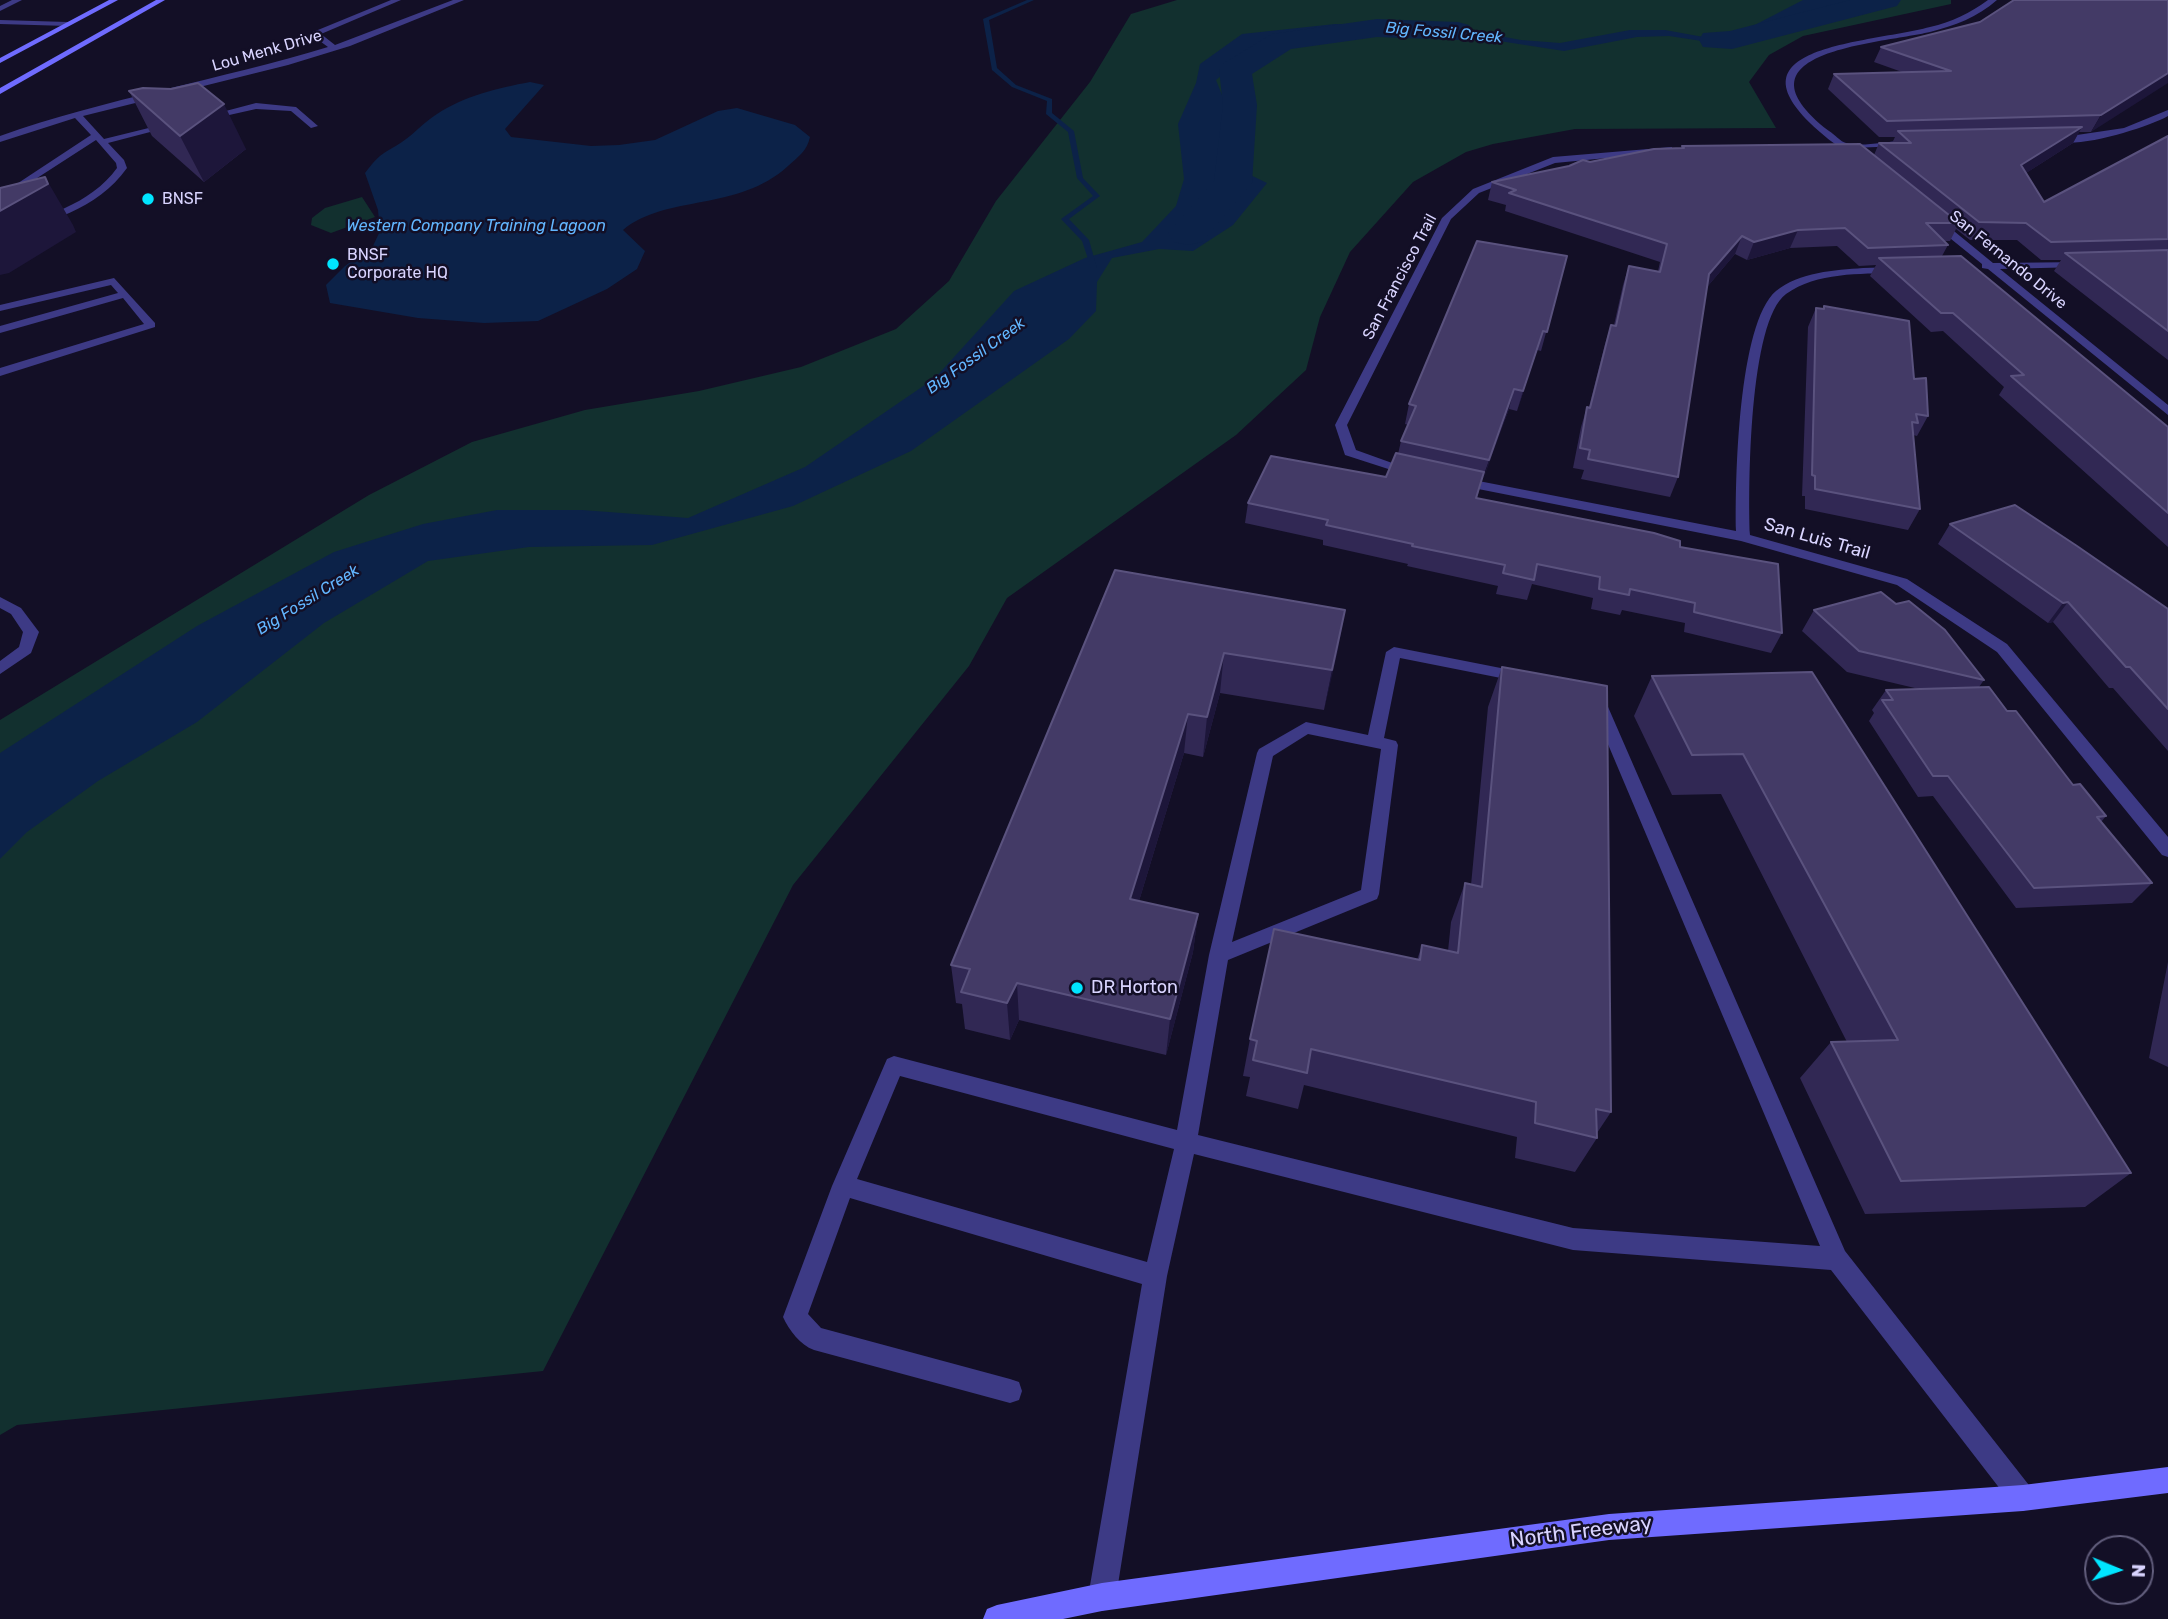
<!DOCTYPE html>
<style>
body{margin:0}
#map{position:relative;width:2168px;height:1619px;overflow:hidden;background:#130f26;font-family:Rubik,sans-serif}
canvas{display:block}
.north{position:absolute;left:2084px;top:1535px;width:70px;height:70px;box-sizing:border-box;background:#130f26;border:2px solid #625e7d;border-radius:50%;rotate:92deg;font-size:19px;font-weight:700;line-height:28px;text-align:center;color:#d9d4ff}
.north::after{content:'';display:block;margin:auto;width:24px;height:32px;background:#00e5ff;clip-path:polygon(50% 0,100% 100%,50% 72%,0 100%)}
</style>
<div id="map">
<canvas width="2168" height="1619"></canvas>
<div class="north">N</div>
</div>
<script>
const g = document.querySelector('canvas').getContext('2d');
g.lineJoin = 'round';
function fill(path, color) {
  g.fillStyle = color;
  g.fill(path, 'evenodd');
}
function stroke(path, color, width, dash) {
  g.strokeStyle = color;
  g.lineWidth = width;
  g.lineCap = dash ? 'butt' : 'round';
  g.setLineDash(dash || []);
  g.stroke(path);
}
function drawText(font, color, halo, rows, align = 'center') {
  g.font = font + ' Rubik,sans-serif';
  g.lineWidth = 5;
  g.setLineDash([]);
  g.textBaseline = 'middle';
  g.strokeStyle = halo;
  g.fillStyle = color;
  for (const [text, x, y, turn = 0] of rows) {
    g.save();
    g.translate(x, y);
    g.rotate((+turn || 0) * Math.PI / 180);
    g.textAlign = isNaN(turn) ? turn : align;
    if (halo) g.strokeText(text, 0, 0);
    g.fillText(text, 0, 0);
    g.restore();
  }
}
fill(new Path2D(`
 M1177,0H1951V4L1803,36L1769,55L1749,82L1776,128L1575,129L1493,144L1466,152L1413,182L1350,252L1320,317L1306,370L1236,435L1007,598L969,666L793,885L543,1371L17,1425L0,1435V720L369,495L472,442L585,410L699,391L801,367L896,329L949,281L996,201L1090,82L1131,14Z
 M362,197L375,217L331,233L311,225L312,218L325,208Z`), '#12302f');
fill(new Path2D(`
 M1803,0H1859L1738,42L1715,43L1669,36L1637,37L1564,51L1441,32L1331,30L1277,40L1243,57L1216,80L1232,120L1226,132L1242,171L1267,183L1233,225L1193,251L1159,249L1112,258L1097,282L1096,311L1069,339L911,451L793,506L652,545L529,547L428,561L324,623L197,722L98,781L27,832L0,859V753L197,626L334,552L423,524L497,510H582L688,518L805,467L935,378L1014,291L1085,258L1142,242L1176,206L1184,179L1178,124L1196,83L1200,64L1242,34L1335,24L1461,29L1521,40L1560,43L1630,30H1665L1709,38L1749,28Z
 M530,82L544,85L505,129L511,137L591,146L619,145L655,140L718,111L737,108L795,125L810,137C807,151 799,156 788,166C738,212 666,194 623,230L645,251L637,269L607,289L538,321L484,323L418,318L330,303L326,285L345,266L373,246L380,231L378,210L365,173C382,151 382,155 402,142C414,134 424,122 437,114C464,96 498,88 530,82Z`), '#0c2248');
fill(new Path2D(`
 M1027,0H1034L989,20L997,68L1016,85L1052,99V113L1074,131L1083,178L1100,196L1069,219L1089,240L1097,268H1091L1082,241L1061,219L1093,196L1077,178L1068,132L1046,114L1047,101L1012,87L992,70L983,19Z`), '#0c2248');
fill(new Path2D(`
 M1850,0H1901L1897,6L1732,49L1703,47L1699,40L1703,33L1730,31Z
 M1377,19L1458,22L1469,25L1473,31L1469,37L1458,40L1377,37L1291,49L1252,74L1257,105L1252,183L1202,242L1188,245L1174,242L1168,233L1214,181L1223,105L1219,70L1224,63L1272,34Z`), '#0c2248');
fill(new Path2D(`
 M12,0H22L0,11V6Z
 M391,0H401L321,34L335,45L453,0H464L350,46L288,65L83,116L104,139L173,122L177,125L108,143L124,160L127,168C97,210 47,223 0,235V229C43,218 90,205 117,168L116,163L96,140L0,202V195L91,135L75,118L0,142V136C107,98 220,80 328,47L313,36V32Z
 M0,20L68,22L72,24L68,26L0,24Z
 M256,103L296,107L318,126L311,128L291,111L256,109L207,120L203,117Z
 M114,278L155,323V327L0,376V368L144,324L123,298L0,333V326L118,293L111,285L0,311V305Z
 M0,597L21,608L39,632L31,653L0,674V661L19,647L23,632L11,614L0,608Z
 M1394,647L1521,672L1529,677L1521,682L1400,658L1384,738L1396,741L1398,745L1379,894L1377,899L1228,960L1198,1135L1573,1228L1820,1246L1591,704L1593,700H1605L1845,1251L2032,1489L2036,1498L2032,1507L2023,1511L2014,1507L1831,1270L1573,1250L1194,1154L1167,1276L1116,1597L1112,1607L1102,1611L1092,1607L1088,1597L1142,1284L850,1198L808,1314L821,1328L1010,1379L1019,1382L1022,1391L1019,1400L1010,1403L814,1350C800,1345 789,1330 783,1317L832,1186L887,1059L894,1056L1177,1130L1209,955L1257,753L1259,749L1306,722L1368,735L1386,652ZM1308,734L1381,749L1361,890L1232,942L1273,756ZM900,1076L1174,1149L1147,1262L857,1179Z`), '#3d3a85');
fill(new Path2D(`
 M1988,0H1997C1978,17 1954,26 1930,32C1878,44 1727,51 1829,131C1834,134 1841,142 1846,143C1862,147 1884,142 1900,141L1903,146L1851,148L1847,152L1834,148L1835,144C1708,46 1860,45 1930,27C1952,22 1970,13 1988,0Z
 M2168,110V116C2146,128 2071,152 2050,139L2124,128Z
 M1672,147V151L1669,152L1555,163L1479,193L1451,219L1347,425L1356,450L1420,473L1413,477L1345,455L1335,425L1442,218L1473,189L1553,157Z
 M1930,218H1938L1993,263L2085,262V266L2081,267L2000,269L2168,405V415L1988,269L1982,268V264L1930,222Z
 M1863,268L1896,267L1901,270L1896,273C1860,274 1817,272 1786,294C1749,321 1748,488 1750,535L1907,579L2007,644L2168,837V857L2162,855L1997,652L1897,585L1741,541L1458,485L1451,481L1458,477L1736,531C1735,481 1738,323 1776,291C1799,272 1835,270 1863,268Z`), '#3d3a85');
fill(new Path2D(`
 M109,0H118L0,63V58Z
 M156,0H165L0,94V88Z
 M2168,1467V1493L2023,1511L1609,1540L1102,1611L1063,1619H983L987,1609L997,1605L1102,1583L1609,1514L2023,1485Z`), '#6f6bff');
fill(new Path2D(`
 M2168,0L2091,132H2079L2073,143L2026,173L2044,202L2168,136V360L2054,271L2061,260H2041L2017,240H1970L1956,229L1950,241H1944L1948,245L1942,256L2168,427V547L1999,395L2004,387L1943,331L1931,332L1870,276L1876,265L1859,266L1837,246L1790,248L1747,260L1735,254L1707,287L1678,477L1670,497L1581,479L1584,470L1573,468L1581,427L1587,407H1589L1605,344L1611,325H1614L1623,285L1629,266L1658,271L1660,262L1505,211L1506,205L1488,200L1492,182L1590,162L1681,148L1682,146L1874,155L1879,143H1892L1895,137H1879L1828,89L1834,74L1902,72L1874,62L1881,47Z
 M129,91L246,149L204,182L152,136Z
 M1567,256L1541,351L1537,350L1517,411L1509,409L1482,479L1477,498L1680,547L1782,633L1771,653L1684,632L1685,623L1622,610L1620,615L1591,609L1593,598L1532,584L1527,600L1496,594L1498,586L1407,566L1408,564L1323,545V540L1245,523L1248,503L1386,477L1398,454L1401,441L1408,425L1405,424L1409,404Z
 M1824,306L1914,379L1928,416L1917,436L1913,435L1920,509L1908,530L1805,509V496H1802L1808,327L1816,308L1822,309Z
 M1950,524L2168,609V751L2113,688H2109L2053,622L2048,623L1938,544Z
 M1115,570L1345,610L1324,710L1220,693L1203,757L1184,753L1139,901L1198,914L1193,952L1166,1055L1019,1020L1010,1040L965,1029L962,1004L956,1003L951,965Z
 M1896,604L1984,680L1979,687L2007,711L2073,785L2106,816L2101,822L2152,883L2132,903L2016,908L1933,796L1918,797L1869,721L1874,713L1872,710L1886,690L1919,689L1847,672L1802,631L1814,610Z
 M1502,667L1611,1112L1597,1133V1138L1575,1172L1515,1158L1517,1137L1304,1085L1298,1109L1246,1096L1250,1077L1243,1076L1250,1039L1417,960L1422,945L1448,951L1451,922L1465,883L1471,885L1488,707Z
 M1812,672L2131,1173L2085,1207L1865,1214L1800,1078L1831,1042H1847L1721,794L1672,795L1634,716L1652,676Z
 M2168,962V1067L2149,1058Z`), '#312854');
fill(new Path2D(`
 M2168,73V83L2091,132L2101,115Z
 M224,104L246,149L204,182L180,136Z
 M2082,127L2073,143L2012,182L2021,165Z
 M45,177L73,225L76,232L9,273L0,275V211Z
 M1798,230L1790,248L1747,260L1754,242Z
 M1742,236L1735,254L1702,293L1709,274Z
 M1543,331L1537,350L1517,411L1523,391Z
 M1514,389L1509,409L1483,480L1489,460Z
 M2068,602L2053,622L2048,623L2063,603Z
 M1345,610L1338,650L1324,710L1332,670Z
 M1224,653L1220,693L1203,757L1207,717Z
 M1188,714L1184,753L1128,937L1130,899Z
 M1198,914L1193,952L1166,1055L1170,1019Z
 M1017,983L1019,1020L1010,1040L1007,1003Z`), '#1d163a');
const building = new Path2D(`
 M2014,0H2168V73L2101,115L1887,121L1834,74L1951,71L1881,47L1980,22Z
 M198,83L224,104L180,136L129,91L143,88L171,89Z
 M2082,127L2021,165L2044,202L2168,136V239L2051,242L2026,223L1979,222L1879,143H1911L1898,131Z
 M1860,144L1959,223H1926L1948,245L1868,248L1845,228L1798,230L1754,242L1742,236L1709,274L1678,477L1588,459L1590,450L1580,448L1587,407L1590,408L1611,325L1616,326L1629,266L1660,272L1667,244L1509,193L1516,190L1492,182L1569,166L1583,160L1590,162L1654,149L1684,148L1682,146Z
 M45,177L48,184L0,211V188Z
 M1477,241L1567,256L1547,332L1543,331L1523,391L1514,389L1489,460L1401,441L1416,406L1409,404Z
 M2168,250V331L2065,253Z
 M1961,256L2168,427V513L2011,376L2024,375L1953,313H1941L1879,258Z
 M1824,306L1909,321L1914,379L1926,378L1928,416L1916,414L1918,423L1912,422L1920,509L1815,489V476L1812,475L1816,308L1824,309Z
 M1396,453L1484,472L1476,498L1654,533L1680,541V547L1778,564L1782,633L1694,612L1695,603L1630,589L1629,595L1599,589L1600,577L1537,564L1534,580L1503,573L1505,565L1412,546L1413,544L1326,525L1328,520L1248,503L1271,456L1386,477Z
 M2015,505L2077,546L2168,609V709L2130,667H2126L2068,602L2063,603L1950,524Z
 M1115,570L1345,610L1332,670L1224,653L1207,717L1188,714L1130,899L1198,914L1170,1019L1017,983L1007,1003L961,992L970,969L951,965Z
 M1881,592L1896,604L1909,601L1945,630L1984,680L1859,651L1814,610Z
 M1502,667L1607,686L1611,1112L1596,1109L1597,1138L1535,1123L1536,1102L1311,1049L1307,1073L1253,1060L1257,1041L1250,1039L1274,929L1420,960L1422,945L1458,953L1465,883L1482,887Z
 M1812,672L2131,1173L1901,1181L1831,1042L1898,1040L1743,754L1692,755L1652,676Z
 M1989,687L2007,711H2016L2073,785L2080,784L2106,816L2097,817L2152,883L2034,888L1948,776H1933L1882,700H1893L1886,690Z`);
fill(building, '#433a66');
stroke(building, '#5a527e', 2);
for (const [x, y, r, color] of [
 [148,199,7,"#00e5ff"],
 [333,264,7,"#00e5ff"],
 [1077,988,7,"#00e5ff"]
]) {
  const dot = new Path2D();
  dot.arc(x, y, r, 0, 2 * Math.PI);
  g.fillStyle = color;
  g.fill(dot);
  stroke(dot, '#130f26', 2.5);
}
drawText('italic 16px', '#62b6ff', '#130f26', [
 ["Big Fossil Creek",1444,33,5],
 ["Western Company Training Lagoon",476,226],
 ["Big Fossil Creek",976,356,-36],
 ["Big Fossil Creek",308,600,-32]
]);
drawText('16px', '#d9d4ff', '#130f26', [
 ["Lou Menk Drive",267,51,-16],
 ["San Fernando Drive",2008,260,39],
 ["San Francisco Trail",1400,277,-62]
]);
drawText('16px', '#d9d4ff', '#130f26', [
 ["BNSF",162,199],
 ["BNSF",347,255],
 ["Corporate HQ",347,273]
], 'left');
drawText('18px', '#d9d4ff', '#130f26', [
 ["San Luis Trail",1817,539,16]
]);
drawText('18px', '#d9d4ff', '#130f26', [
 ["DR Horton",1091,988]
], 'left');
drawText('21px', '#d9d4ff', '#130f26', [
 ["North Freeway",1581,1532,-7]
]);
</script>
